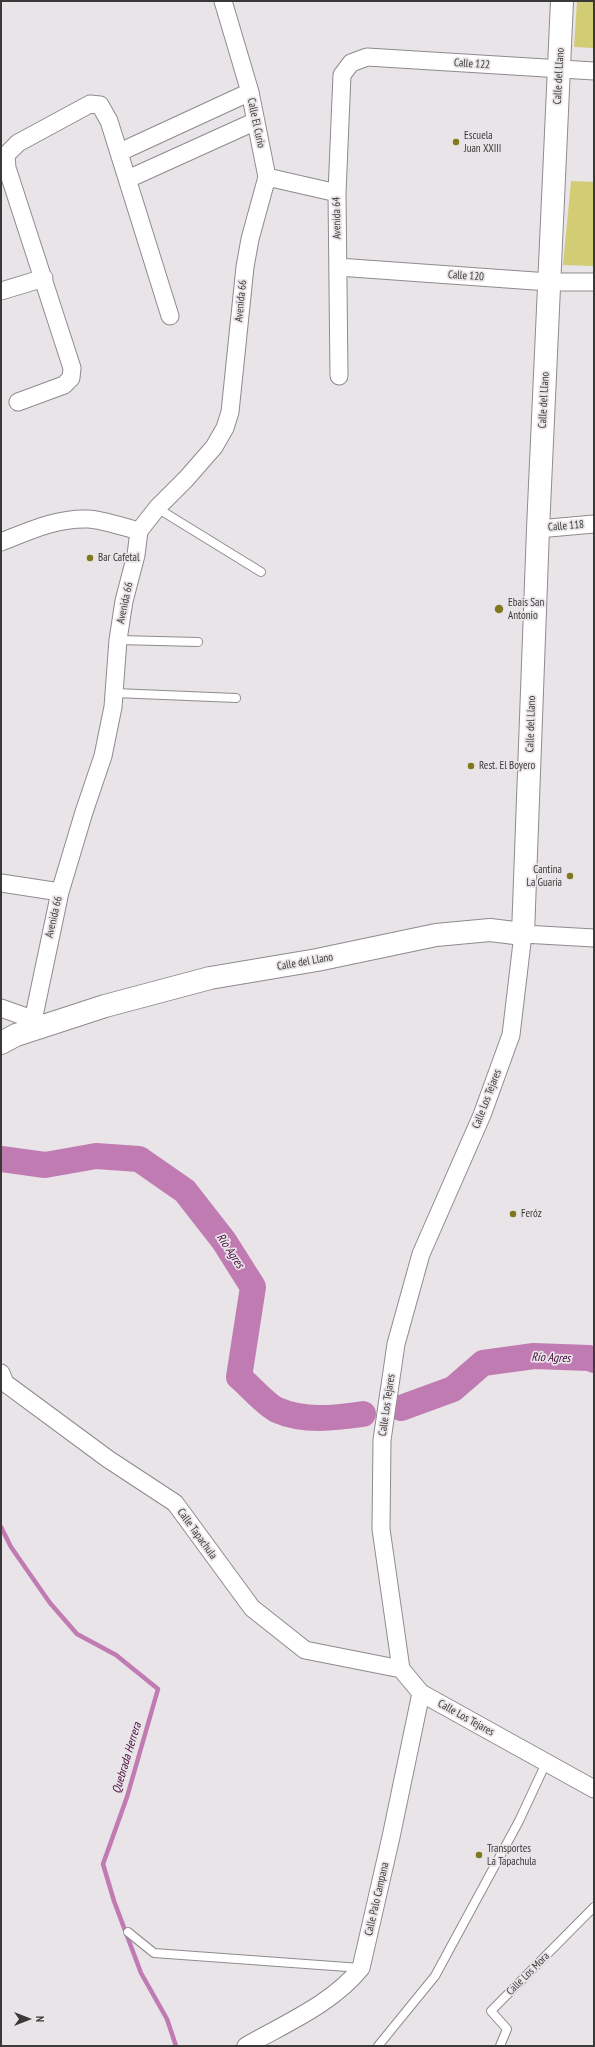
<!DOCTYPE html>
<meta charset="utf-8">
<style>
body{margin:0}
#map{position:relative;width:595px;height:2047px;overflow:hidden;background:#e8e4e7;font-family:"PT Sans Narrow",sans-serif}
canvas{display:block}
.frame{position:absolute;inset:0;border:2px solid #3a393a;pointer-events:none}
.north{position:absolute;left:8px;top:1999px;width:40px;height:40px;-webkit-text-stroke:3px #e8e4e7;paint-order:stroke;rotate:90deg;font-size:11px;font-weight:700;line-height:16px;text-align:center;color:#3a393a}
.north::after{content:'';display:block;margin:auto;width:14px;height:18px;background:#3a393a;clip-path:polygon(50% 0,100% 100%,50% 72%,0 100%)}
</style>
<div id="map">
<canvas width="595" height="2047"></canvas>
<div class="frame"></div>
<div class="north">N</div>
</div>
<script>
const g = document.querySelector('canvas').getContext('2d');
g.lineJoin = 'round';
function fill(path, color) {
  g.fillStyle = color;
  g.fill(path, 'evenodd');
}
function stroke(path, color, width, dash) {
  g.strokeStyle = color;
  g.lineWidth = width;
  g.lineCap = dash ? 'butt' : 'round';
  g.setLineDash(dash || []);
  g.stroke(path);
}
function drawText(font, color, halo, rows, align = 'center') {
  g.font = font + ' "PT Sans Narrow",sans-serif';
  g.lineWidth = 3.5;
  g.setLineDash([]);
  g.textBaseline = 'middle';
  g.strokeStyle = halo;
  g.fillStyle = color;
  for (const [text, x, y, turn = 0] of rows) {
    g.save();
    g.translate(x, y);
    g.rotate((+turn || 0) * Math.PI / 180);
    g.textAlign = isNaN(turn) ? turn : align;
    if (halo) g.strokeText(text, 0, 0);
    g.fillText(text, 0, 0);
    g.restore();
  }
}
fill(new Path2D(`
 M577,1H594V48L574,47Z
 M571,181L594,182V266L563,265Z`), '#d2cc74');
stroke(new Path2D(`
 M1,1527L11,1547L50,1603L77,1634L116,1655L158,1689L127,1797L103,1864L114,1901L141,1973L167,2019L176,2046`), '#c17bb3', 4.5);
stroke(new Path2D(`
 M1,1159L45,1165L96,1156L139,1159L185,1191L224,1241L253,1287L239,1377C250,1386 265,1404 277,1410C304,1422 335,1418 363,1414
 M401,1408L453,1389L483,1363L534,1356L589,1358L594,1360`), '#c17bb3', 26);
const service = new Path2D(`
 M157,508L261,572
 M118,640L198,642
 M115,693L236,698
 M128,1932L154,1953L361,1968
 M378,2046L435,1976L519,1821L546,1763
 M500,2046L507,2029L491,2011L594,1907`);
const minor = new Path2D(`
 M223,1L250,92L267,177L337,193
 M120,152L250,92
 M128,179L256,121
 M338,267L549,282H594
 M1,291L44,278
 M339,376L337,193L342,75L351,63L367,57L594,71
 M18,402L64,385L71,378L72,368L7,168L6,155L18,143L90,104L100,105L109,121L170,316
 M538,529L594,524
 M1,542C29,531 56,518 88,519C104,520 123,527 139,531
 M1,883L60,892
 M594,938L523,934L511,1035L482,1115L421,1254L396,1344L382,1440L381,1529L401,1669L421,1693L594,1789
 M1,1008L32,1019
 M31,1030L60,892L84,812L103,756L113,707L118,640L124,601L136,555L139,531L157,508L186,479L214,447L225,428L230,412L245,267L250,239L267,177
 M1,1373L5,1383L108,1459L175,1503L252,1608L305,1650L401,1669
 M246,2046C286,2023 332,2004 361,1968L391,1837L421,1693`);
const secondary = new Path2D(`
 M1,1043L16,1035L105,1006L210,978L317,960L436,935L490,930L523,934L538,529L562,1`);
stroke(service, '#8e8b8e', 10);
stroke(minor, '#8e8b8e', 19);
stroke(secondary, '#8e8b8e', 24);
stroke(service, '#fff', 8);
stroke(minor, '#fff', 17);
stroke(secondary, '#fff', 22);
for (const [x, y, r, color] of [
 [456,142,4,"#7f781d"],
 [90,558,4,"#7f781d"],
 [499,609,5,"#7f781d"],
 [471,766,4,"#7f781d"],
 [570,876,4,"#7f781d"],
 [513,1214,4,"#7f781d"],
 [479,1855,4,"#7f781d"]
]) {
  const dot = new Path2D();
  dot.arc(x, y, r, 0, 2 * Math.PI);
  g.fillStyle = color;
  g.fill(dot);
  stroke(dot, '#e8e4e7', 1.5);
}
drawText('11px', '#3a393a', '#e8e4e7', [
 ["Calle 122",472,64,4],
 ["Calle del Llano",559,76,-87],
 ["Calle El Curio",256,123,78],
 ["Avenida 64",337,218,-91],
 ["Calle 120",466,276,4],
 ["Avenida 66",241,301,-84],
 ["Calle del Llano",544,400,-87],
 ["Calle 118",566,526,-5],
 ["Avenida 66",125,603,-78],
 ["Calle del Llano",531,724,-88],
 ["Avenida 66",54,917,-77],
 ["Calle del Llano",305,962,-10],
 ["Calle Los Tejares",487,1099,-69],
 ["Calle Los Tejares",387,1405,-82],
 ["Calle Tapachula",197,1534,54],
 ["Calle Los Tejares",466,1718,29],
 ["Calle Palo Campana",377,1899,-77],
 ["Calle Los Mora",528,1974,-45]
]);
drawText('11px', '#3a393a', '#e8e4e7', [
 ["Escuela",464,136],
 ["Juan XXIII",464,149],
 ["Bar Cafetal",98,558],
 ["Ebais San",508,603],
 ["Antonio",508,616],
 ["Rest. El Boyero",479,766],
 ["Cantina",562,870,"right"],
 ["La Guaria",562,883,"right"],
 ["Feróz",521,1214],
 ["Transportes",487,1849],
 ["La Tapachula",487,1862]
], 'left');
drawText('italic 12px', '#490941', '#e8e4e7', [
 ["Río Agres",230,1251,56],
 ["Río Agres",551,1358,2],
 ["Quebrada Herrera",127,1758,-73]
]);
</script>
